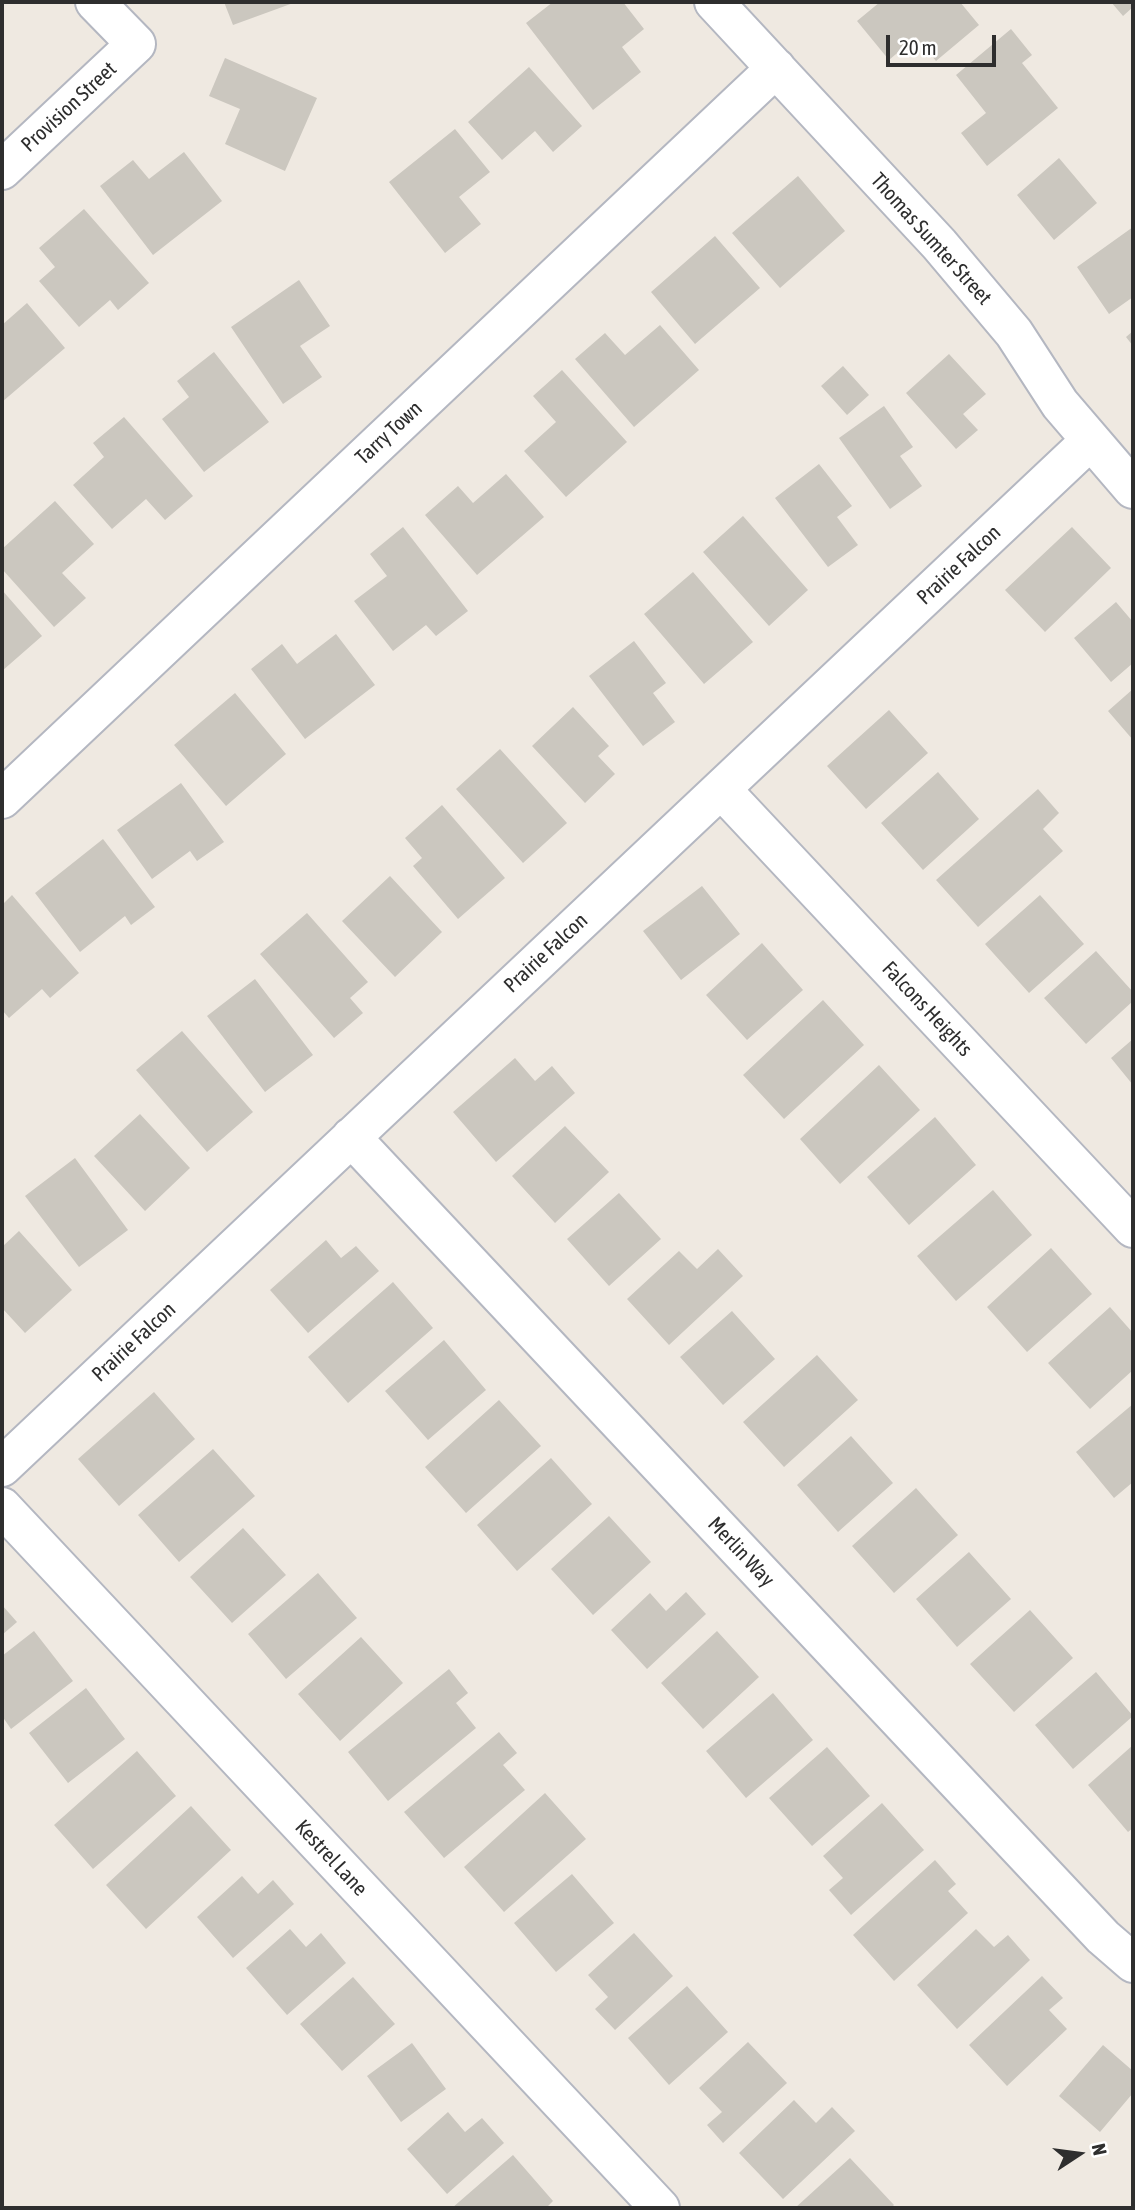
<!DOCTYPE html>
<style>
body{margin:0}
#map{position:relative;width:1135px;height:2210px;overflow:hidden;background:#efe9e1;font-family:"Asap Condensed",sans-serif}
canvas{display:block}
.frame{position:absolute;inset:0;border:4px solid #2e2e2e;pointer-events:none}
.north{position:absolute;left:1044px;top:2119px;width:70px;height:70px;-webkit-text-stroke:5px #fff;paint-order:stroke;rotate:77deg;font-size:19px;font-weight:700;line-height:28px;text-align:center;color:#2e2e2e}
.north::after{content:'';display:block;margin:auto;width:24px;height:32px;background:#2e2e2e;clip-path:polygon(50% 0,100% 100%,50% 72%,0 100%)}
.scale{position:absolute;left:886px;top:35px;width:110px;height:32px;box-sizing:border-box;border:4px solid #2e2e2e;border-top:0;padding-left:9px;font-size:21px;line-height:24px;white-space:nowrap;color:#2e2e2e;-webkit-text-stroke:5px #fff;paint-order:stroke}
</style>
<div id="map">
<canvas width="1135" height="2210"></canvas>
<div class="frame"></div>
<div class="north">N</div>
<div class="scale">20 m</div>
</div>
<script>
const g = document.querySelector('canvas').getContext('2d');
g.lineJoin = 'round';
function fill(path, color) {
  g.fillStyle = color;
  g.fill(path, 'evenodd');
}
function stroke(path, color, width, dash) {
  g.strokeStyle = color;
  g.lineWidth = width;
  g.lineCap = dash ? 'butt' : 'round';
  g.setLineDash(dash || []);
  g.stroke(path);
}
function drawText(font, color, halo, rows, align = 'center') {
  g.font = font + ' "Asap Condensed",sans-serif';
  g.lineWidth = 6;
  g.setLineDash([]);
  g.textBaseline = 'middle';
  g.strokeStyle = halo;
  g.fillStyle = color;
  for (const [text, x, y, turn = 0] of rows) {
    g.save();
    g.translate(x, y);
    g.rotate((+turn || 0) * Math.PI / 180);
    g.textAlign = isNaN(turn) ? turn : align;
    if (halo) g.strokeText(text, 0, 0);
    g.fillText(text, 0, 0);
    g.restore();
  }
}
fill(new Path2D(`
 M224,2H296L233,25Z
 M553,2H623L644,29L622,47L641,72L593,110L526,23Z
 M880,2H960L979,25L936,61L916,37L889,60L857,21Z
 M1111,2H1133V7L1123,16Z
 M1011,29L1032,55L1022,63L1058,108L987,166L961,133L986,113L956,75Z
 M225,58L317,98L285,171L225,144L240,109L209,96Z
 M529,67L582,126L553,152L535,131L502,160L468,122Z
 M455,129L490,172L459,197L481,224L445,253L389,182Z
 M184,152L222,201L153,255L100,186L133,160L149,179Z
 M1059,158L1097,203L1054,240L1017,195Z
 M798,176L845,231L780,288L732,233Z
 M84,209L149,283L118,310L110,300L79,327L39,281L55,267L39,248Z
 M1133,227V297L1109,314L1077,267Z
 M715,236L760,288L695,344L651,292Z
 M299,280L330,326L300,346L322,377L283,404L231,327Z
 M27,303L65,348L2,402V325Z
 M660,325L699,370L634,427L575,359L605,333L625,355Z
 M1133,331V346L1126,337Z
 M214,352L269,422L204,472L162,419L189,397L177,381Z
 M949,354L986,394L963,414L978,430L956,449L906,393Z
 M843,366L869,395L847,415L821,386Z
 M562,370L627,442L566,497L524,451L556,422L533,396Z
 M884,406L913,447L900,456L922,486L890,509L839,438Z
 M124,417L193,496L165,520L146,499L112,529L73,485L104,457L93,443Z
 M819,464L852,506L837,517L858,545L828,567L775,498Z
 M506,474L544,517L477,575L425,515L458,486L473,503Z
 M55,501L94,544L62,573L86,598L54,627L2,569V549Z
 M743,516L808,590L769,626L703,552Z
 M403,527L468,611L436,636L426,625L393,651L354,601L387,576L370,554Z
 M1072,527L1111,568L1045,632L1005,590Z
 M693,572L753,642L704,684L644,614Z
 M2,590L42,636L2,671Z
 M1116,602L1133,622V663L1111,682L1074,638Z
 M336,634L375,685L305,739L251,669L282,644L297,664Z
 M634,641L666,683L653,693L675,722L643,746L589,676Z
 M1133,689V740L1108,711Z
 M235,693L286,754L226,806L174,745Z
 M573,707L609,746L598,756L615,774L585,803L532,746Z
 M889,710L928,753L866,809L827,766Z
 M500,749L567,823L523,863L456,789Z
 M938,772L979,819L923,870L881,823Z
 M181,783L224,842L197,861L190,851L152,879L117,830Z
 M1038,789L1059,813L1043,829L1063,851L978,927L936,880Z
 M442,805L505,878L458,919L413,866L422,858L405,838Z
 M103,839L155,907L131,925L125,916L80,952L35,893Z
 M390,876L442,932L395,977L342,921Z
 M702,886L740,934L681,980L643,931Z
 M12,895L79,973L50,998L42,989L9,1018L2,1010V905Z
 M1040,895L1084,944L1029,993L985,944Z
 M307,913L368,982L350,998L363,1013L334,1038L260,954Z
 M762,943L803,990L747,1040L706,995Z
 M1096,951L1133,992V1001L1086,1044L1044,998Z
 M255,979L313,1055L265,1092L207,1016Z
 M823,1000L864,1045L784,1119L743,1075Z
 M182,1031L253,1112L207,1152L136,1070Z
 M1133,1039V1085L1111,1058Z
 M515,1058L535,1081L552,1066L575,1093L496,1162L453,1112Z
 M879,1065L920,1110L840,1184L800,1139Z
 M140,1114L190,1168L145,1211L94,1156Z
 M935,1117L976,1165L909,1225L867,1177Z
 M565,1126L609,1172L555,1223L512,1176Z
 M75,1158L128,1230L79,1267L25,1196Z
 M993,1190L1032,1235L956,1301L917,1256Z
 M619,1193L661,1239L609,1286L567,1239Z
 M19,1231L72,1290L25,1333L2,1308V1247Z
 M326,1240L341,1258L356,1246L379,1271L308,1333L270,1290Z
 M1051,1248L1092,1294L1027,1352L987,1307Z
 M718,1249L743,1276L669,1345L627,1299L679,1251L697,1269Z
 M393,1282L433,1328L348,1403L308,1357Z
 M1110,1307L1133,1333V1370L1090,1409L1048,1363Z
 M732,1311L775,1359L723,1405L680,1357Z
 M444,1340L486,1390L428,1440L385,1391Z
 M817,1355L858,1400L784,1467L743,1422Z
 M154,1392L195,1439L119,1506L78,1459Z
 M499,1400L541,1446L466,1513L425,1467Z
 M1133,1404V1482L1114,1498L1076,1452Z
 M851,1436L893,1483L838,1532L797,1485Z
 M213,1449L255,1496L179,1562L138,1515Z
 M551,1458L592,1504L517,1571L477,1525Z
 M916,1488L958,1535L894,1593L852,1546Z
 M609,1516L651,1562L593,1615L551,1569Z
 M243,1528L286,1575L232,1623L190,1577Z
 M969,1552L1011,1599L957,1647L916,1599Z
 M318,1573L357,1618L286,1679L248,1634Z
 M686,1592L706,1614L647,1669L611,1630L650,1593L666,1611Z
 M2,1605L17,1622L2,1635Z
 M1030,1610L1073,1658L1014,1712L970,1664Z
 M34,1631L73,1681L11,1729L2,1716V1656Z
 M717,1631L759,1677L703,1729L661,1683Z
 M361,1637L403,1683L340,1741L298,1694Z
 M449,1669L468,1693L456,1703L476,1728L388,1801L348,1752Z
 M1096,1672L1133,1716L1073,1769L1035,1725Z
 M86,1688L125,1739L68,1783L29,1733Z
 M773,1693L813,1740L746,1798L706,1751Z
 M499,1732L517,1753L503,1765L525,1790L444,1858L404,1812Z
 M1133,1745V1828L1128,1832L1088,1785Z
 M827,1747L870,1796L812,1846L769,1798Z
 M137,1751L176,1796L93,1869L54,1825Z
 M545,1793L586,1839L504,1912L464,1867Z
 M882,1803L924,1850L851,1915L829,1890L843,1878L823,1856Z
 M191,1806L231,1850L146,1929L106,1885Z
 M935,1860L956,1884L948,1891L968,1913L894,1981L853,1935Z
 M572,1874L614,1923L556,1972L514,1923Z
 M242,1876L258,1894L273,1880L294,1904L233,1958L197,1917Z
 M290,1929L306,1947L321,1933L346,1963L287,2015L246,1968Z
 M976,1929L994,1947L1008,1935L1030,1960L957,2029L917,1985Z
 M634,1933L673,1976L615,2030L595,2009L608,1997L588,1975Z
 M1042,1976L1063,1998L1049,2010L1067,2029L1007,2086L969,2045Z
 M353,1977L395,2024L342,2071L300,2024Z
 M687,1986L728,2032L669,2085L628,2038Z
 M748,2042L787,2083L723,2143L707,2125L722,2112L699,2088Z
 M412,2043L446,2089L401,2122L367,2076Z
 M1103,2045L1133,2071V2093L1100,2132L1059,2096Z
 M794,2100L816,2123L832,2107L855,2131L783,2199L739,2153Z
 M448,2112L465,2132L482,2118L504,2143L447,2194L407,2149Z
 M513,2155L553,2201L546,2208H452Z
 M850,2158L894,2205L891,2208H795Z`), '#cbc7bf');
const street = new Path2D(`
 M714,2L939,244L1014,333L1060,404L1133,489
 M2,170L136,44L95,2
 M721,789L1133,1228
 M2,799L776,68
 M351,1137L1103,1937L1133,1963
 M2,1467L1091,440
 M2,1507L660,2208`);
stroke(street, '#b4b7c1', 42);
stroke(street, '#fff', 38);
drawText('21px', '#2e2e2e', '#fff', [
 ["Provision Street",69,107,-43],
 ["Thomas Sumter Street",931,239,48],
 ["Tarry Town",389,433,-43],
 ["Prairie Falcon",959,565,-43],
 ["Prairie Falcon",546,953,-43],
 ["Falcons Heights",927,1009,47],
 ["Prairie Falcon",134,1342,-43],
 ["Merlin Way",741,1552,47],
 ["Kestrel Lane",331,1858,47]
]);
</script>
